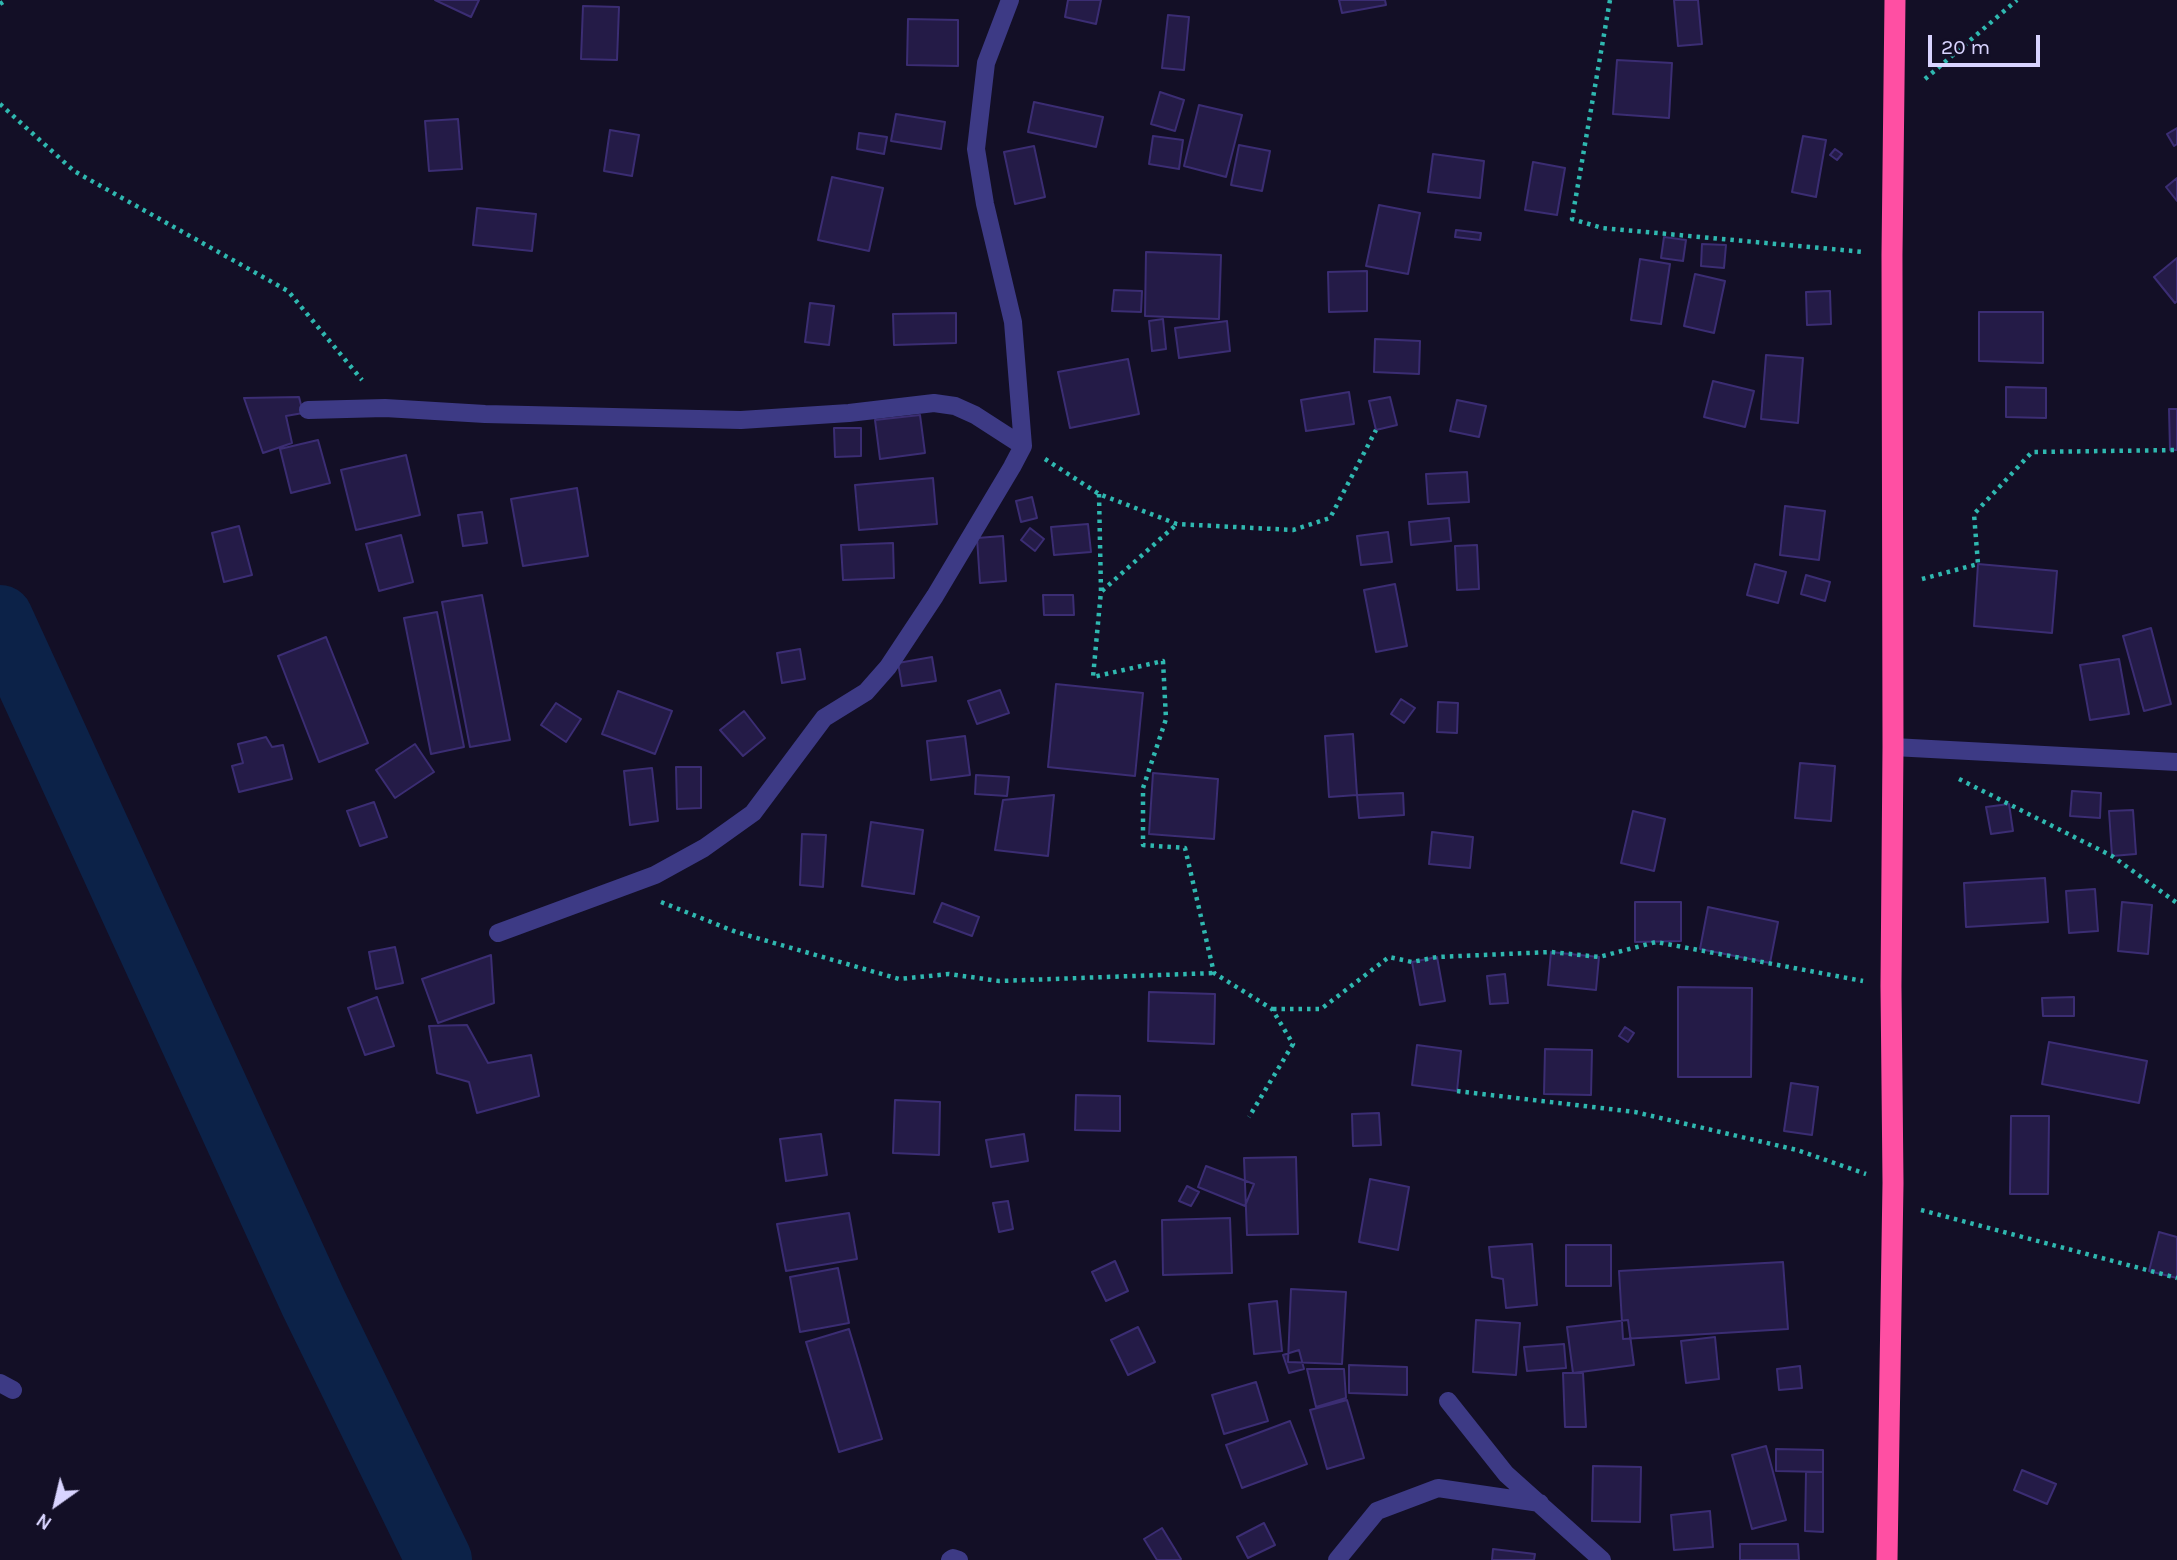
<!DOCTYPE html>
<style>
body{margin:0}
#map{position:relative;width:2177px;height:1560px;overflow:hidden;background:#130f26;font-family:Karla,sans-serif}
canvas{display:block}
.north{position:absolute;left:21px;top:1469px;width:70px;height:70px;-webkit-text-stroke:5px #130f26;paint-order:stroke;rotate:214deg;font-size:19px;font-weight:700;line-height:28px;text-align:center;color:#d9d4ff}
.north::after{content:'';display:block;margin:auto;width:24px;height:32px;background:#d9d4ff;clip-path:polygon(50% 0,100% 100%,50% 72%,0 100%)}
.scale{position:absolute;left:1928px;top:35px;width:112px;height:32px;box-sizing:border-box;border:4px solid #d9d4ff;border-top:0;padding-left:9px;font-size:21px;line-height:24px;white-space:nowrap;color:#d9d4ff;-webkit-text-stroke:5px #130f26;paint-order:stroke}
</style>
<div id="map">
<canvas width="2177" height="1560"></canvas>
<div class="north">N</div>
<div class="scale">20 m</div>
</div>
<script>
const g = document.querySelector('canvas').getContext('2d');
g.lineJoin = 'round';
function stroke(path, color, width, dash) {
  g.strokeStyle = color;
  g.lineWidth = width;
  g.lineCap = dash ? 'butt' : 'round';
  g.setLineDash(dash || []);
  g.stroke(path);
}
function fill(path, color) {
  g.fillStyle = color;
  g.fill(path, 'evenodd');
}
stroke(new Path2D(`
 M0,618L313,1302L439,1560`), '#0c2248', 66);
const building = new Path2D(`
 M435,0H479L471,17Z
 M1068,0H1101L1096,24L1065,17Z
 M1339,0H1385L1386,5L1342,13Z
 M1674,0H1698L1702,44L1678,46Z
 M583,6L619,7L617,60L581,59Z
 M1168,15L1189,17L1184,70L1162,68Z
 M908,19L958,20V66L907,65Z
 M1617,60L1672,63L1669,118L1613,114Z
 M1160,92L1184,100L1175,131L1151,124Z
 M1034,102L1103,117L1096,147L1028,132Z
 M1199,105L1242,115L1226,177L1184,166Z
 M896,114L945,122L941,149L891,141Z
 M458,119L462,169L429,171L425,121Z
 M2177,128V144L2174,146L2167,134Z
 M610,130L639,135L632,176L604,171Z
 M859,133L887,137L884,154L857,149Z
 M1153,136L1183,140L1179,169L1149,164Z
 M1803,136L1826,140L1816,197L1792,192Z
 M1239,145L1270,151L1262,191L1231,185Z
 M1034,146L1045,197L1015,204L1004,152Z
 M1835,149L1842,154L1837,160L1830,155Z
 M1433,154L1484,161L1480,198L1428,192Z
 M1533,162L1565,168L1557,215L1525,210Z
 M832,177L883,188L869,251L818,240Z
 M2177,178V201L2166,187Z
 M1379,205L1420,213L1408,274L1366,266Z
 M477,208L536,214L532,251L473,245Z
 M1456,230L1481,233L1480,240L1455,237Z
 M1664,237L1686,240L1683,261L1661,258Z
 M1702,244L1726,245L1724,268L1701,266Z
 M1146,252L1221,255L1219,319L1145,316Z
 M2177,258V301L2175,303L2154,277Z
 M1640,259L1670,264L1661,324L1631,320Z
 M1367,271V311L1329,312L1328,272Z
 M1695,274L1725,281L1714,333L1684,326Z
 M1114,290L1142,291L1141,312L1112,311Z
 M1830,291L1831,324L1807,325L1806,292Z
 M810,303L834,306L829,345L805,342Z
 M1979,312H2043V363L1979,361Z
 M956,313V343L894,345L893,314Z
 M1163,319L1166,349L1152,351L1149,321Z
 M1227,321L1230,351L1179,358L1175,328Z
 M1375,339L1420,341L1419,374L1374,372Z
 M1766,355L1803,358L1798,423L1761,419Z
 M1128,359L1139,414L1070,428L1058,372Z
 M1713,381L1754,391L1745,427L1704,417Z
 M2006,387L2046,388V418L2006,417Z
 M1349,392L1354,424L1306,431L1301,400Z
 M299,397L303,413L286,416L292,443L263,453L244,398Z
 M1390,397L1397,425L1376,430L1369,401Z
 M1457,400L1486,406L1479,437L1450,431Z
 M2169,409H2177V450H2170Z
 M920,415L925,453L880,459L875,420Z
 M834,428H861V456L835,457Z
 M318,440L330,483L291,493L280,449Z
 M406,455L420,515L356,530L341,470Z
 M1467,472L1469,502L1428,504L1426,474Z
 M933,478L937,524L859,530L855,485Z
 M577,488L588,556L523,566L511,499Z
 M1032,497L1037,518L1021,522L1016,501Z
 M1785,506L1825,511L1819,560L1780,555Z
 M482,512L487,543L463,546L458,515Z
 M1449,518L1451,541L1411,545L1409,522Z
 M1088,524L1091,552L1054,555L1051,527Z
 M239,526L252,575L224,582L212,533Z
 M1030,528L1044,539L1035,551L1021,540Z
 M1388,532L1392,562L1361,565L1357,536Z
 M401,535L413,582L379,591L366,544Z
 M1003,536L1006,581L980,583L977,538Z
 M893,543L894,578L843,580L841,545Z
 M1477,545L1479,589L1457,590L1455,546Z
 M1755,564L1786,572L1778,603L1747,595Z
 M1978,564L2057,571L2052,633L1974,626Z
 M1806,575L1830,582L1825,601L1801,594Z
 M1395,584L1407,646L1376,652L1364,590Z
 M482,595L510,740L470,747L442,602Z
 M1043,595H1073L1074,615H1044Z
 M437,612L464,747L431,754L404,618Z
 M2151,628L2171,704L2144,711L2123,636Z
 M326,637L368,743L319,762L278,656Z
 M800,649L805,679L782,683L777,653Z
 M932,657L936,681L902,686L898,663Z
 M2119,659L2129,714L2090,720L2080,665Z
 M1056,684L1143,693L1135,776L1048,767Z
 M1000,690L1009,713L977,724L968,701Z
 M618,691L672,711L655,754L602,734Z
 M1401,699L1415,708L1404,723L1391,714Z
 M1438,702L1458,703L1457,733L1437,732Z
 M556,703L581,719L566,742L541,725Z
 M744,711L765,738L743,756L720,730Z
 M1353,734L1357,795L1329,797L1325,736Z
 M965,736L970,775L931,780L927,741Z
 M266,737L272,747L283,745L292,779L239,792L232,766L243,763L238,744Z
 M415,744L434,772L395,798L376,770Z
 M1800,763L1835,766L1831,821L1795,818Z
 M676,767H701V808L677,809Z
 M652,768L658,821L630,825L624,771Z
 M1153,773L1218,779L1214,839L1149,834Z
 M976,775L1009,777L1007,796L975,794Z
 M2072,791L2101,793L2100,818L2070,816Z
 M1403,793L1404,815L1359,818L1357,795Z
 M1054,795L1048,856L995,850L1003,800Z
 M374,802L387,837L360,846L347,811Z
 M2009,804L2013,831L1991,834L1986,807Z
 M2133,810L2136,854L2112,856L2109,811Z
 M1633,811L1665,819L1654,871L1621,863Z
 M871,822L923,830L914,894L862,886Z
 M1432,832L1473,837L1470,868L1429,864Z
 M802,834L826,835L823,887L800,885Z
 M2045,878L2048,922L1966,927L1964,883Z
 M2095,889L2098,931L2069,933L2066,891Z
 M1635,902H1681V941L1635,942Z
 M2122,902L2152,905L2148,954L2118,951Z
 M942,903L979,917L972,936L934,922Z
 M1708,907L1778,922L1770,963L1700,949Z
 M395,947L403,983L376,989L369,952Z
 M1551,952L1599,957L1596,990L1548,985Z
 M491,955L494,1003L438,1023L422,979Z
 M1437,957L1445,1001L1420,1005L1412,962Z
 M1505,974L1508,1003L1490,1004L1487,976Z
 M1678,987L1752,988L1751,1077H1678Z
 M1149,992L1215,994L1214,1044L1148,1041Z
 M377,997L394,1046L365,1055L348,1008Z
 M2074,997V1016H2043L2042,998Z
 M467,1025L488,1063L531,1055L539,1096L477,1113L469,1082L437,1073L429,1026Z
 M1625,1027L1634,1033L1628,1042L1619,1036Z
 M2049,1042L2147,1061L2139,1103L2042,1084Z
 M1417,1045L1461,1051L1457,1091L1412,1085Z
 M1545,1049L1592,1050L1591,1095L1544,1094Z
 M1791,1083L1818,1087L1812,1135L1784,1131Z
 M1076,1095L1120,1096V1131L1075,1130Z
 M895,1100L940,1102L939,1155L893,1153Z
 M1379,1113L1381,1145L1353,1146L1352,1114Z
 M2011,1116H2049L2048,1194H2010Z
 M821,1134L827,1175L786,1181L780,1139Z
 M1024,1134L1028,1161L991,1167L986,1140Z
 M1296,1157L1298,1234L1247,1235L1244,1158Z
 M1206,1166L1254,1184L1245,1206L1198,1187Z
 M1370,1179L1409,1187L1398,1250L1359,1242Z
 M1187,1186L1199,1192L1191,1206L1179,1201Z
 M1008,1201L1013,1229L999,1232L993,1203Z
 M849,1213L857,1259L786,1271L777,1224Z
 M1230,1218L1232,1273L1163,1275L1162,1220Z
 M2159,1232L2177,1237V1278L2149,1271Z
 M1532,1244L1537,1305L1506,1308L1503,1279L1492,1277L1489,1247Z
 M1566,1245H1611V1286H1566Z
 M1115,1261L1128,1291L1106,1301L1092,1272Z
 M1783,1262L1788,1329L1623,1339L1619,1271Z
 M838,1268L849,1323L800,1332L790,1277Z
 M1291,1289L1346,1292L1342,1364L1288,1362Z
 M1277,1301L1282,1351L1254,1354L1249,1304Z
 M1476,1320L1520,1323L1516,1375L1473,1372Z
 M1628,1320L1634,1365L1573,1373L1567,1327Z
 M1138,1327L1155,1362L1128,1375L1111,1340Z
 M849,1329L882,1439L839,1452L806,1342Z
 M1715,1337L1719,1379L1686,1383L1681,1341Z
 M1564,1344L1566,1368L1527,1371L1524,1347Z
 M1299,1350L1304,1369L1289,1373L1283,1355Z
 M1349,1365L1407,1367V1395L1349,1393Z
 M1800,1366L1802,1388L1779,1390L1777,1369Z
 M1307,1369H1344L1346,1398L1316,1407Z
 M1563,1373H1583L1586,1427H1565Z
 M1256,1382L1268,1421L1224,1434L1212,1395Z
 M1347,1400L1364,1458L1327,1469L1310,1410Z
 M1290,1421L1307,1464L1242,1488L1226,1445Z
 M1766,1446L1786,1520L1752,1529L1732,1455Z
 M1776,1449L1823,1450V1472L1776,1471Z
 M1593,1466L1641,1467L1640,1522L1592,1521Z
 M2022,1470L2056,1484L2047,1504L2014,1490Z
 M1806,1472H1823V1532L1805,1531Z
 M1710,1511L1713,1547L1674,1550L1671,1515Z
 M1264,1523L1275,1545L1248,1558L1237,1537Z
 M1162,1528L1181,1559L1180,1560H1157L1144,1539Z
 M1740,1544H1798L1799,1560H1740Z
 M1493,1549L1535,1554L1534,1560H1492Z`);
fill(building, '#241b47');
stroke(building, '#3b2d73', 2);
stroke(new Path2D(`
 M1610,0L1572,219L1602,228L1864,252
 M0,4L6,0
 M1925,79L2017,0
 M0,104L74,171L288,291L362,380
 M1045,459L1099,494L1177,524L1293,530L1330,518L1376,430
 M1099,494L1101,591L1093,677L1163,661L1166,719L1143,788V845L1185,848L1214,973L1272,1009L1293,1044L1249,1117
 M1922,579L1978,564L1974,514L2032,452L2177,450
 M1102,591L1177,524
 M1959,779L2112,856L2177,903
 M661,902L736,932L899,979L949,974L999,981L1214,973
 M1273,1009H1321L1389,957L1412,962L1437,957L1551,952L1599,957L1656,942L1863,981
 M1457,1091L1635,1112L1797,1150L1866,1174
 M1921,1210L2177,1278`), '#2fb8b0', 4.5, [3.5, 5]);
stroke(new Path2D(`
 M308,410L385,408L485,414L741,420L849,413L934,403L955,406L975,415L1023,446
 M1893,747L2177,762
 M498,933L655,875L704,848L753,813L824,718L866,692L888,667L935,596L1012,467L1023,446L1013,322L985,204L976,149L986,63L1010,0
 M0,1383L13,1390
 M1448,1401L1506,1474L1602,1560
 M950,1560L953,1558L959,1560
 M1337,1560L1377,1511L1438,1488L1540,1503`), '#3d3a85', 18);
stroke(new Path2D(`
 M1887,1560L1893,1183L1891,986L1893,747L1892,255L1895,0`), '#ff4fa3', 21);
</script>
